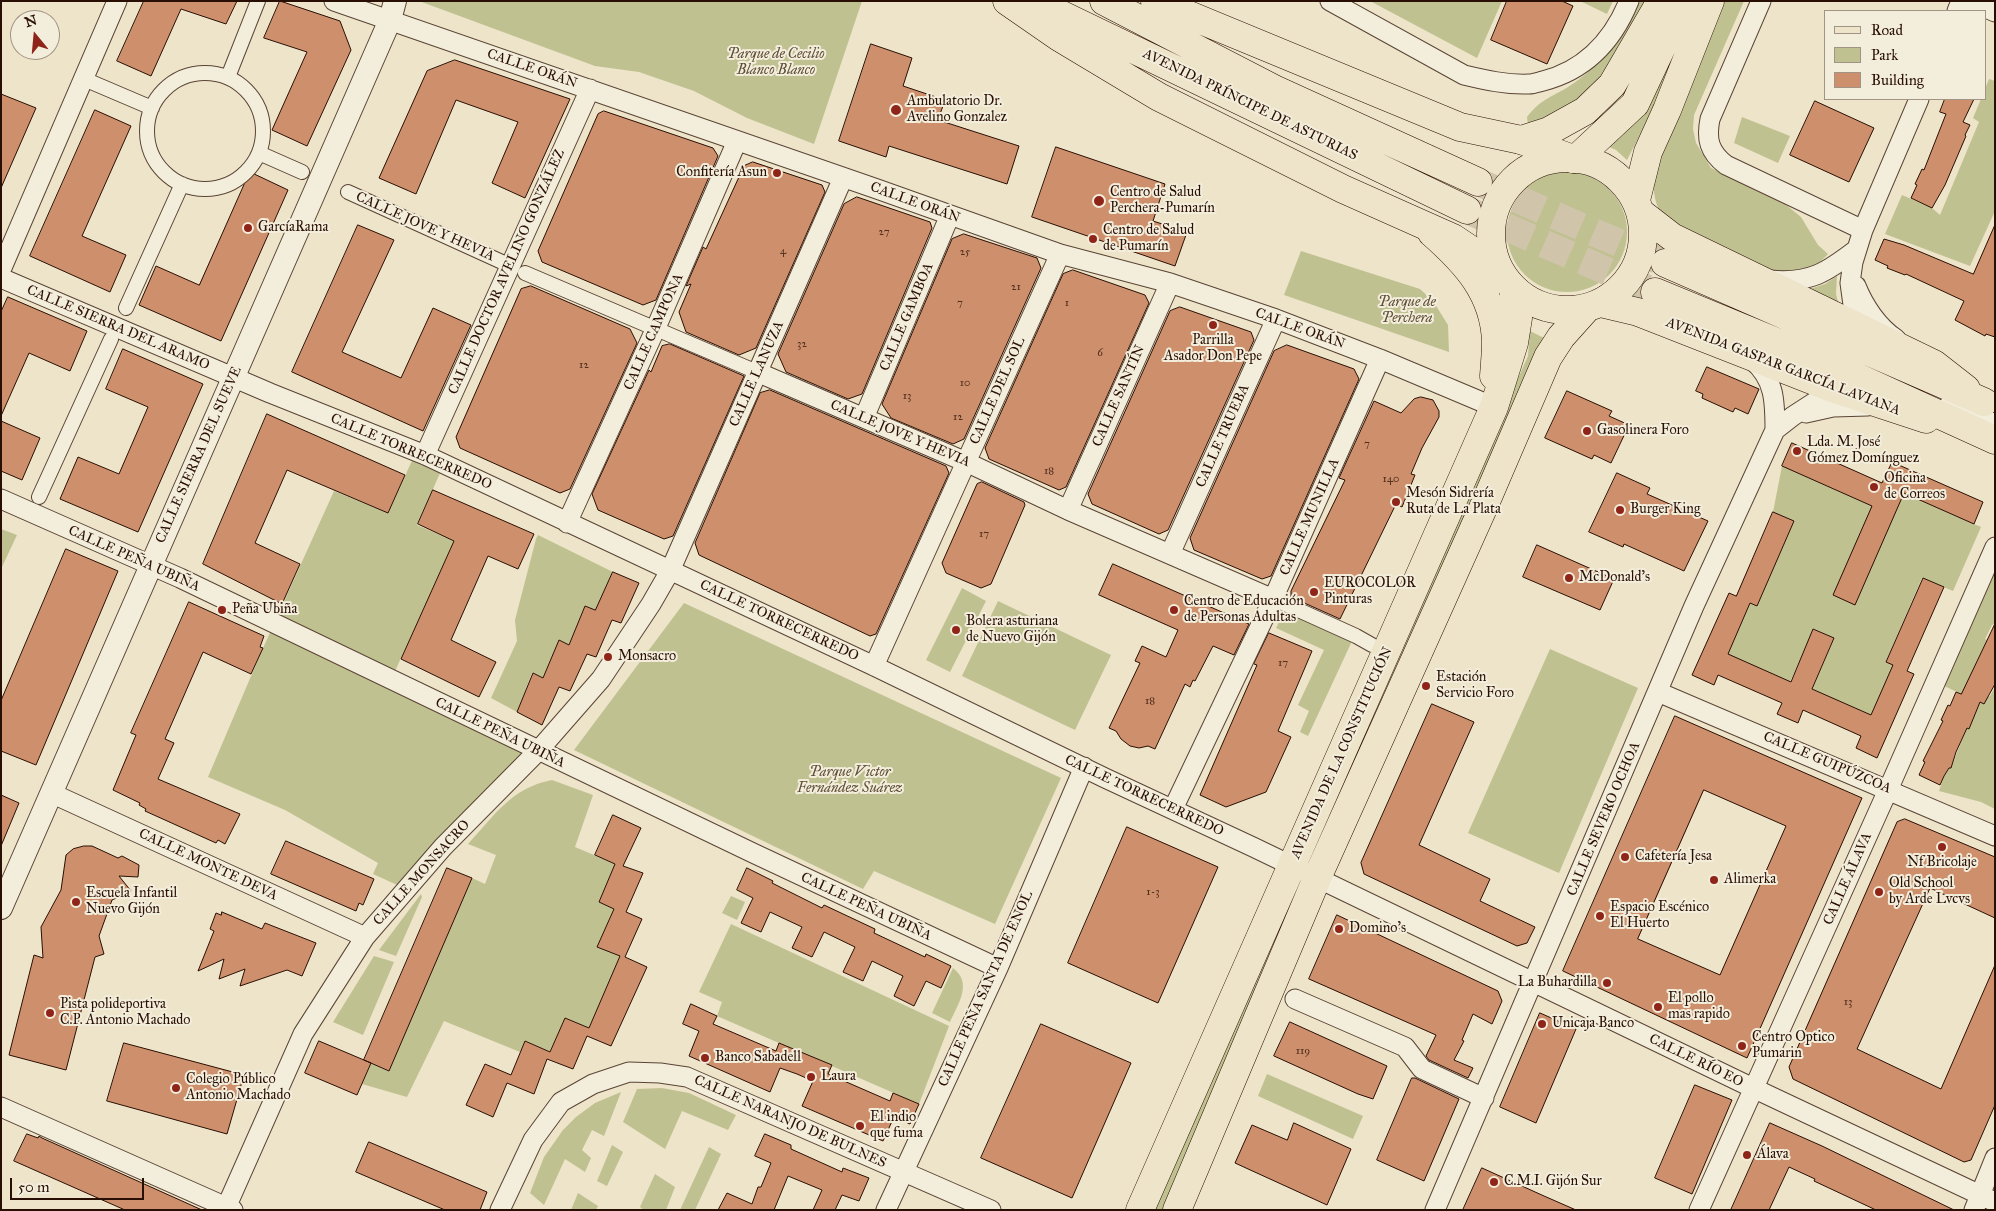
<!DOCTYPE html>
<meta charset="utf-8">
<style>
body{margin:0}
#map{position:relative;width:1996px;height:1211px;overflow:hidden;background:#ede4c9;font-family:"IM FELL Great Primer",serif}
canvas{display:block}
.frame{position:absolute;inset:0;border:2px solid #290e03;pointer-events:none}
.legend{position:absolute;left:1824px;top:10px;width:162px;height:90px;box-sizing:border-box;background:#f3eddc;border:1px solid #a29485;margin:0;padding:6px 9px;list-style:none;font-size:15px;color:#290e03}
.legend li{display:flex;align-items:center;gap:10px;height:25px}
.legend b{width:25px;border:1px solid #a29485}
.north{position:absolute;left:10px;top:10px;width:50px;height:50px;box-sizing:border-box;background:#f3eddc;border:1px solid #a29485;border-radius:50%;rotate:343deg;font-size:14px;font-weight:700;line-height:20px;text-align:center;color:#290e03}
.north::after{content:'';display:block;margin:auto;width:18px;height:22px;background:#8f2418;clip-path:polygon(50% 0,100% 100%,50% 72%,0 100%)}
.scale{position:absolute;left:10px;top:1178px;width:134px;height:22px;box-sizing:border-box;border:2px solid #290e03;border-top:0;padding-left:6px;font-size:15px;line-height:18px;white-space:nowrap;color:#290e03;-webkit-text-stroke:4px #f3eddc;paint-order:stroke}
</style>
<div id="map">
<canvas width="1996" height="1211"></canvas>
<div class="frame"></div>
<ul class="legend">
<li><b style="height:6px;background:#ede4c9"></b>Road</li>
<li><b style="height:14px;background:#c0c191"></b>Park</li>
<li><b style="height:14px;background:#ce906c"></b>Building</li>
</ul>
<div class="north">N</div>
<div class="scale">50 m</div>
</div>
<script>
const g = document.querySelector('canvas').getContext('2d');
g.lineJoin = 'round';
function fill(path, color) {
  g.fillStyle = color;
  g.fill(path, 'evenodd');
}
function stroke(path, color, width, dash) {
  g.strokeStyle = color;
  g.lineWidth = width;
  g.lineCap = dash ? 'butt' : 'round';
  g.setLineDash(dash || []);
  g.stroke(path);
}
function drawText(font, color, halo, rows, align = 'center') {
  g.font = font + ' "IM FELL Great Primer",serif';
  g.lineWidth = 4;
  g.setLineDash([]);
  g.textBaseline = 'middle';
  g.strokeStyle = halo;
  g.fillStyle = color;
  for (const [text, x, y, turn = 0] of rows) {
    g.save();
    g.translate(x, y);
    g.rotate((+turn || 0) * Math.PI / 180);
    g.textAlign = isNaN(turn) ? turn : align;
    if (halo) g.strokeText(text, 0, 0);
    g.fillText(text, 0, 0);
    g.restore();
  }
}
fill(new Path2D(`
 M419,1H862L814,144L747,118L694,91L639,72L595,66Z
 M1370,1H1502L1477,58Z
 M1580,1H1613L1607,14Z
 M1640,1H1650L1592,89L1562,113L1528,125L1527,117C1541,99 1550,98 1568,87C1601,66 1623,37 1640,1Z
 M1691,1H1699L1665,86L1627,160L1616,150L1603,144Z
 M1721,1H1744L1694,115L1693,129L1696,143L1711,168L1780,200L1801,217L1818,245L1828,254C1823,259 1817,266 1810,268C1765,285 1696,237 1661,214C1653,199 1653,187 1654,170Z
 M1989,79L1995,81V211L1970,266L1885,234L1902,195L1932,208L1940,215L1979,122L1973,118L1981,99H1985V89Z
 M1742,117L1790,136L1778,163L1734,143Z
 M1507 232a60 60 0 1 1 120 0a60 60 0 1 1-120 0Z
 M1301,251L1420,289L1433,301L1448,325L1449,352L1284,295Z
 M1837,276L1836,294L1839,306L1807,290L1825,284Z
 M1530,331L1546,339L1333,827L1321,821L1528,356Z
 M416,452L444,464L417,525L454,541L391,680L538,751L406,889L373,874L378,863L285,810L208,777L263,648L334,491L388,513Z
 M1782,466L1872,506L1882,483L1981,527L1953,591L1922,578L1886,661L1893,665L1871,715L1812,690L1834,639L1814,629L1790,682L1727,655L1750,603L1757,606L1794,521L1773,512Z
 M1,529L17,535L1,569Z
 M538,535L613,572L595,610L585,606L569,645L559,640L543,678L532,673L517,712L491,698L517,641L515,620L536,539Z
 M1995,547V624L1992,625L1985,639L1987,640L1968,680L1963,695L1936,682Z
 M962,588L986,601L950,672L926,660Z
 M998,601L1111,655L1075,730L962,676Z
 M684,603L1061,778L995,924L874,871L863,889L574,750Z
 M1285,610L1352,641L1308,736L1300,732L1309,711L1298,705L1324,650L1276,628Z
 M1550,649L1638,688L1559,873L1468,833Z
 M1995,687V809L1981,802L1939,791L1944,776L1953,763L1977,701L1990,696Z
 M552,780L593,795L575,847L615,864L599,902L614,909L597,947L620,956L589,1028L565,1018L550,1052L525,1041L520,1052L444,1021L407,1097L362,1084L371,1063L388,1071L472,878L485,884L496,855L468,844C495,815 511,788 552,780Z
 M421,894L422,897L396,956L379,950Z
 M731,896L745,902L737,920L722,913Z
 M1293,897L1296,898L1164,1210H1149Z
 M731,924L949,1026L919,1104L717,1016L722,1002L699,992Z
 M374,956L394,962L363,1035L333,1022Z
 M953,968C973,983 958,1004 950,1022L932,1013Z
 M1267,1074L1363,1116L1353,1139L1258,1096Z
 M662,1088L689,1093L736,1115L728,1130L682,1111L665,1149L623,1122L637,1089Z
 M621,1092L604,1136L592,1130L582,1150L591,1158L585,1172L565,1159L544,1205L530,1193L544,1157L563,1130L576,1117L595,1103Z
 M612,1145L623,1152L607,1186L597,1181Z
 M709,1147L721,1154L695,1210H680Z
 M655,1174L675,1187L666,1210H644L640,1207Z
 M578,1193L598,1206L596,1210H571Z`), '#c0c191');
const building = new Path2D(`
 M144,1H237L226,24L181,9L151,76L117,61Z
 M280,1L340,21L351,50L307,146L272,130L307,52L264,38Z
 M1507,1H1562L1573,6L1547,64L1491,40Z
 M871,44L912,58L903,86L945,100L938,120L1019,146L1007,184L889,146L886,157L839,141Z
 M455,60L570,99L525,198L492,183L518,122L456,100L416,194L379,178L427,71Z
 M1,94L36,108L1,188Z
 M1945,99H1974L1963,122L1970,125L1965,135L1966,136L1945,185L1932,208L1911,198L1917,185L1915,184L1922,169L1924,170L1946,114L1940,112Z
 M1815,101L1874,128L1849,182L1790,155Z
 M95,110L131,126L82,236L126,255L110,292L30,256Z
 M604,111L713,148L718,156L656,300L643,305L542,262L538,251L598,114Z
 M1056,147L1165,184L1153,221L1187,232L1175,266L1032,217Z
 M753,162L822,185L825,192L756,348L739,355L686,332L679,312L691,284L686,286L703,247L706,249L744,166Z
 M250,172L288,190L221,341L139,305L156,266L199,285Z
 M857,197L930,222L932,228L862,394L848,399L786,372L778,354L844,204Z
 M358,225L394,240L342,352L401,378L433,308L471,325L423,431L292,372Z
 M1995,225V337L1986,334L1985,336L1955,320L1964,301L1906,274L1905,275L1887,268L1888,266L1875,260L1884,239L1904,245L1973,274Z
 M964,234L1037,258L1041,268L964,439L953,444L891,418L882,404L952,239Z
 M1073,270L1145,295L1149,303L1066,487L1059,490L989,459L985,448L1063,274Z
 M531,286L630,329L637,343L570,489L560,493L460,448L456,437L521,289Z
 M8,297L87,331L70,371L29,353L1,416V312Z
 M1180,307L1251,332L1254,340L1168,530L1159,534L1092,504L1088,494L1170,311Z
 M670,344L744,376L673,536L664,539L598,510L592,494L649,370L651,372L662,346Z
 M1287,345L1354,369L1359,379L1271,576L1262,579L1194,550L1190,538L1274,351Z
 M123,349L203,384L138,532L60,499L78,457L119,474L148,407L106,389Z
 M1707,367L1759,389L1748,414L1735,408L1733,412L1702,398L1703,394L1696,391Z
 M770,390L946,466L949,473L876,634L870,636L699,555L695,543L760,393Z
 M1567,391L1612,411L1609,416L1629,425L1611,463L1594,455L1592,459L1545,438Z
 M1421,397L1433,400L1439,411V417L1422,448L1411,474L1415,475L1402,507L1396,504L1340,619L1291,597V591L1345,480L1339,478L1374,401L1401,413L1414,399Z
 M267,414L405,475L388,513L287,470L255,543L300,564L282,604L203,564Z
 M1,421L40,438L22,480L1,471Z
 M1792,443L1882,483L1892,462L1983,502L1974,524L1904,493L1855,605L1833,595L1872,506L1782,466Z
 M1617,473L1650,488L1647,494L1708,521L1684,571L1624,544L1623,547L1589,532Z
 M982,482L1024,502L1025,505L991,584L981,588L946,573L942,563L977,484Z
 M433,490L534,534L518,569L488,556L451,640L496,662L479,697L401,659L454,541L418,524Z
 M1773,512L1794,521L1757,606L1750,603L1728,654L1791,682L1813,629L1834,638L1812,689L1871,715L1893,665L1886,662L1923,578L1944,587L1907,671L1914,674L1877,758L1856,748L1861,736L1803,710L1798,723L1777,714L1782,703L1718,675L1714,685L1692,675L1729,593L1736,596Z
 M1537,545L1614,579L1600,610L1523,577Z
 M66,549L118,571L36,765L1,751V701Z
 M1113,564L1249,624L1234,655L1213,646L1195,681L1193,680L1190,687L1185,684L1155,749L1148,746L1139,748L1130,746L1121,739L1116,731L1109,728L1140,663L1135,661L1142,646L1166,657L1178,630L1099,595Z
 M613,572L639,583L621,623L612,620L596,657L587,654L570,691L559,687L542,725L517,712L533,673L543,678L559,640L569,645L585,606L595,610Z
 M189,602L264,636L260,647L263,648L251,674L203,652L165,739L174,743L158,779L240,814L225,844L218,840L216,843L145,811L146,809L139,805L140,803L113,790L136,735L131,733Z
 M1995,624V684L1984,704L1980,702L1969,729L1967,728L1956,752L1951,768H1949L1944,776L1940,785L1919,775L1925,762L1923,761L1943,721L1941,720L1948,705L1950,706L1956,692L1961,694Z
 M1269,633L1312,651L1278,731L1291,737L1266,792L1226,807L1200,795L1257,665L1254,664Z
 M1432,704L1474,722L1419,845L1490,879L1480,901L1535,927L1527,943L1517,946L1364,874L1361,863Z
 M1675,716L1862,798L1747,1058L1563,971ZM1704,790L1786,826L1720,975L1638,939Z
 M1,795L19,803L1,846Z
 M613,815L641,828L623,866L643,873L626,912L642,919L625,957L647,967L611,1046L587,1036L573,1069L547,1059L534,1094L507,1083L493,1117L466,1105L485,1064L511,1075L525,1041L550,1052L565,1018L589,1028L620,956L597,947L614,909L599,902L615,864L595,855Z
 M1905,819L1995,857V918L1930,888L1857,1049L1941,1089L1995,965V1105L1971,1160L1964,1162L1793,1079L1789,1067L1897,822Z
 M1127,827L1218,867L1158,1003L1068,963Z
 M286,841L374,879L363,905L359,903L356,911L271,874Z
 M84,846H92L118,858L122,856L139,865L138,877L119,876L131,891L112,900L99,936L104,954L95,957L66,1070L9,1055L34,955L43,958L41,927L61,890L66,855L73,849Z
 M447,868L472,878L389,1071L364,1060Z
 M747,868L773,881L772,883L822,908L824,905L875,929L874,933L925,957L926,954L951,966L941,988L926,981L914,1006L894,996L903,976L872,961L863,981L843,972L855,947L824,932L812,957L792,948L802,927L770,912L761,932L741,923L753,898L737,890Z
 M222,912L262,929L265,923L316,943L302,976L287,970L240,986L245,969L219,979L224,959L198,971L214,931L210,929L216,913L221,915Z
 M1337,915L1498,991L1502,1001L1492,1024L1473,1014L1462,1040L1464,1041L1454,1060L1473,1068L1468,1078L1429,1060L1426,1056L1436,1035L1309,979Z
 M691,1004L717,1016L713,1024L776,1051L779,1043L832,1065L828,1074L890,1101L893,1093L919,1104L910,1124L894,1117L883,1141L802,1106L813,1081L797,1074L780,1068L770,1092L689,1056L699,1031L683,1024Z
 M1540,1013L1576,1029L1536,1123L1500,1107Z
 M1290,1022L1387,1066L1373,1099L1358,1094L1274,1056Z
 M1041,1024L1131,1063L1072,1198L981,1158Z
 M319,1041L371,1063L357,1095L305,1073Z
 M124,1043L244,1075L227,1134L107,1101Z
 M1412,1078H1415L1459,1099L1424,1181L1377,1160Z
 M1695,1085L1732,1100L1692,1194L1655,1178Z
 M1294,1123L1351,1149L1327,1205L1235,1163L1252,1125L1287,1140Z
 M1770,1123L1822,1146L1954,1210H1876L1814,1181L1815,1179L1789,1167L1769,1210H1731Z
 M27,1134L38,1138L39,1136L42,1138L202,1210H125L14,1161Z
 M765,1134L791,1145V1149L842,1172L843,1168L869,1178L859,1201L842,1195L835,1210H813L822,1190L788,1176L774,1210H718L727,1193L752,1204L758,1187H761L771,1163L755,1156Z
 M369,1142L487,1192L480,1210H445L356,1172Z
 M1482,1168L1544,1196L1576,1210H1463Z`);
fill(building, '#ce906c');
stroke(building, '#290e03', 1);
stroke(new Path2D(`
 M1478,182L1665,263
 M1467,210L1655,292`), '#d0c4ab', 28, [28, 14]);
const pedestrian = new Path2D(`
 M147 131a58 58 0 1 1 116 0a58 58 0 1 1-116 0Z
 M228,77L258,1
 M84,79L152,108
 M259,153L302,172
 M348,192L502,262
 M525,273L757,372
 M126,308L182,184
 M39,497L111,339
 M1283,603L1356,636L1372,645`);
const minor = new Path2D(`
 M334,1L877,189L1060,254L1170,283L1276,319L1380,359L1494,407
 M1330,1L1464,75C1485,80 1507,85 1529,84C1533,84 1539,82 1543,81C1586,70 1613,40 1629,1
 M1761,1L1710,119C1706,139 1709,152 1726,165L1863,230
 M1970,1L1995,12
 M1957,11L1961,1
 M1,270L117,1
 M1,278L270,393L425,455L874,666L1105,778L1253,847L1753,1088L1995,1202
 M1770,280C1810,284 1827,272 1857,249
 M1856,286C1864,306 1878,327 1896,339
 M1857,334L1850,283L1853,262L1863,230L1919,99
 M757,372L966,462L1068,510L1273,599
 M1947,407L1961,409L1995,424
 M1806,413L1833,407L1868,406
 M864,418L950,215
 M1775,430L1793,416L1827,394L1838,380
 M425,455L590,89
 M1,499L180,578L753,853L998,968
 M1068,510L1170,283
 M567,523L655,330L737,141
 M1170,554L1276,319
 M874,666L1060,254
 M1658,692L1995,836
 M51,793L365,937
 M1173,809L1273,599L1380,359
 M1295,999L1405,1047L1422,1069L1484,1098
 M1,1107L233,1210
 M225,1210L303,1034L365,937L443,847L538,751L601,679L651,604L670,571L843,178
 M500,1210L533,1140L561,1102L593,1084L629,1072L660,1073L687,1077L991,1210
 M886,1210L998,968L1084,767
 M1435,1210L1694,606L1775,430C1775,402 1775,379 1752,360
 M1699,1210L1888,790L1995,547
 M1974,1210L1995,1158`);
const tertiary = new Path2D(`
 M1,908L390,20L395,1`);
const primary = new Path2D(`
 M1521,140L1549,131L1585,111L1612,85L1661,1
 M1491 234a76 76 0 1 1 152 0a76 76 0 1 1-152 0Z
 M1576,159L1635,104L1665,40L1681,1
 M1636,200L1648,152L1667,110L1710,1
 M1641,213L1672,237L1934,364L1966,389
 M1432,233C1466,263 1494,293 1496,341C1496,352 1495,364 1494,376
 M1600,303L1638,312L1832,388L1926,419
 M1140,1210L1494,407L1514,343L1518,318L1513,288
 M1177,1210L1317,878L1484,506L1548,357L1561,337L1587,308`);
const trunk = new Path2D(`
 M1007,1L1059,37L1159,97L1343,189L1453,238L1498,268
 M1033,1L1467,210
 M1104,1L1274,89L1478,182
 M1155,1L1460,127L1521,140L1573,159
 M1665,263L1984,402
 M1655,292L1815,358L1995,440`);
stroke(pedestrian, '#5a4434', 16);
stroke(minor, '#5a4434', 21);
stroke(tertiary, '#5a4434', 24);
stroke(primary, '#290e03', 29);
stroke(trunk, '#290e03', 29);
stroke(pedestrian, '#f3eddc', 14);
stroke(minor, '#f3eddc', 19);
stroke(tertiary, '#f3eddc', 22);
stroke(primary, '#ede4c9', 28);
stroke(trunk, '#ede4c9', 28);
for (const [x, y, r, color] of [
 [896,110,6,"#8f2418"],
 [777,173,5,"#8f2418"],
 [1099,201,6,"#8f2418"],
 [248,228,5,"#8f2418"],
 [1093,239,5,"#8f2418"],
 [1213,325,5,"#8f2418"],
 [1587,431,5,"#8f2418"],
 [1797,451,5,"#8f2418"],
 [1874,487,5,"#8f2418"],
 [1396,502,5,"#8f2418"],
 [1620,510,5,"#8f2418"],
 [1569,578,5,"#8f2418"],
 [1314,592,5,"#8f2418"],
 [222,610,5,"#8f2418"],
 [1174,610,5,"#8f2418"],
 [956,630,5,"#8f2418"],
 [608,657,5,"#8f2418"],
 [1426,686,5,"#8f2418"],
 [1942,847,5,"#8f2418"],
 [1625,857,5,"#8f2418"],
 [1714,880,5,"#8f2418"],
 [1879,892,5,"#8f2418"],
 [76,902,5,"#8f2418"],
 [1600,916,5,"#8f2418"],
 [1339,929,5,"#8f2418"],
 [1607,983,5,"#8f2418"],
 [1658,1007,5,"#8f2418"],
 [50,1013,5,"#8f2418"],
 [1542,1024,5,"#8f2418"],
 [1742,1046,5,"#8f2418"],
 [705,1058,5,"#8f2418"],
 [811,1077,5,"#8f2418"],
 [176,1088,5,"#8f2418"],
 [860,1126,5,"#8f2418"],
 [1747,1155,5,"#8f2418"],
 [1494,1182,5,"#8f2418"]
]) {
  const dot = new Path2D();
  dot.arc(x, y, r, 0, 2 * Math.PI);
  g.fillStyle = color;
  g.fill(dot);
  stroke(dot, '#f3eddc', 2);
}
drawText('11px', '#522e1d', null, [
 ["27",884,232],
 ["4",783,251],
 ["25",965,252],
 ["21",1016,287],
 ["7",960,303],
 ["1",1067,303],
 ["32",802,344],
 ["6",1100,353],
 ["12",584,365],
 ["10",965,383],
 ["13",907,396],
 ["12",958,417],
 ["7",1367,444],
 ["18",1049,471],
 ["140",1391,479],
 ["17",984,534],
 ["17",1283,663],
 ["18",1150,701],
 ["1-3",1153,892],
 ["13",1848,1002],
 ["119",1303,1051]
]);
drawText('italic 14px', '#5e4d35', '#f3eddc', [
 ["Parque de Cecilio",776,55],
 ["Blanco Blanco",776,71],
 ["Parque de",1407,303],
 ["Perchera",1407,319],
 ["Parque Victor",850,773],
 ["Fernández Suárez",850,789]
]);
drawText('14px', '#290e03', '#f3eddc', [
 ["CALLE ORÁN",532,69,19],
 ["AVENIDA PRÍNCIPE DE ASTURIAS",1250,105,26],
 ["CALLE ORÁN",915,203,20],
 ["CALLE JOVE Y HEVIA",425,227,24],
 ["CALLE DOCTOR AVELINO GONZÁLEZ",507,272,-66],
 ["CALLE GAMBOA",907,317,-67],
 ["CALLE SIERRA DEL ARAMO",118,328,23],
 ["CALLE ORÁN",1300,329,20],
 ["CALLE CAMPONA",654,332,-66],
 ["AVENIDA GASPAR GARCÍA LAVIANA",1783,367,21],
 ["CALLE LANUZA",757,374,-66],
 ["CALLE DEL SOL",998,391,-66],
 ["CALLE SANTÍN",1119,396,-66],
 ["CALLE JOVE Y HEVIA",900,434,23],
 ["CALLE TRUEBA",1223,436,-66],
 ["CALLE TORRECERREDO",411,452,23],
 ["CALLE SIERRA DEL SUEVE",199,455,-66],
 ["CALLE MUNILLA",1310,517,-66],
 ["CALLE PEÑA UBIÑA",134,559,24],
 ["CALLE TORRECERREDO",779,621,25],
 ["CALLE PEÑA UBIÑA",500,733,26],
 ["AVENIDA DE LA CONSTITUCIÓN",1342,753,-66],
 ["CALLE GUIPÚZCOA",1827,763,23],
 ["CALLE TORRECERREDO",1144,796,25],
 ["CALLE SEVERO OCHOA",1604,819,-67],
 ["CALLE MONTE DEVA",208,865,25],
 ["CALLE MONSACRO",422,873,-48],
 ["CALLE ÁLAVA",1848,879,-66],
 ["CALLE PEÑA UBIÑA",866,907,25],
 ["CALLE PEÑA SANTA DE ENOL",986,989,-66],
 ["CALLE RÍO EO",1696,1061,26],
 ["CALLE NARANJO DE BULNES",790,1122,24]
]);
drawText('14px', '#290e03', '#f3eddc', [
 ["Ambulatorio Dr.",907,102],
 ["Avelino Gonzalez",907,118],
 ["Confitería Asun",767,173,"right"],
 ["Centro de Salud",1110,193],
 ["Perchera-Pumarín",1110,209],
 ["GarcíaRama",258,228],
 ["Centro de Salud",1103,231],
 ["de Pumarín",1103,247],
 ["Parrilla",1213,341,"center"],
 ["Asador Don Pepe",1213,357,"center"],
 ["Gasolinera Foro",1597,431],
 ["Lda. M. José",1807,443],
 ["Gómez Domínguez",1807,459],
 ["Oficina",1884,479],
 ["de Correos",1884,495],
 ["Mesón Sidrería",1406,494],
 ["Ruta de La Plata",1406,510],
 ["Burger King",1630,510],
 ["McDonald's",1579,578],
 ["EUROCOLOR",1324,584],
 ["Pinturas",1324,600],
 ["Centro de Educación",1184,602],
 ["de Personas Adultas",1184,618],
 ["Peña Ubiña",232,610],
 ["Bolera asturiana",966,622],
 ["de Nuevo Gijón",966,638],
 ["Monsacro",618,657],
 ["Estación",1436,678],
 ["Servicio Foro",1436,694],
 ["Cafetería Jesa",1635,857],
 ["Nf Bricolaje",1942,863,"center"],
 ["Alimerka",1724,880],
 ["Old School",1889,884],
 ["by Arde Lvcvs",1889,900],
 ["Escuela Infantil",86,894],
 ["Nuevo Gijón",86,910],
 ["Espacio Escénico",1610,908],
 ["El Huerto",1610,924],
 ["Domino's",1349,929],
 ["La Buhardilla",1597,983,"right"],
 ["El pollo",1668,999],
 ["mas rapido",1668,1015],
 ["Pista polideportiva",60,1005],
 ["C.P. Antonio Machado",60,1021],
 ["Unicaja Banco",1552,1024],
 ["Centro Optico",1752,1038],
 ["Pumarin",1752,1054],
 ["Banco Sabadell",715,1058],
 ["Laura",821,1077],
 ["Colegio Público",186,1080],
 ["Antonio Machado",186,1096],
 ["El indio",870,1118],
 ["que fuma",870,1134],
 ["Álava",1757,1155],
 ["C.M.I. Gijón Sur",1504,1182]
], 'left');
</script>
